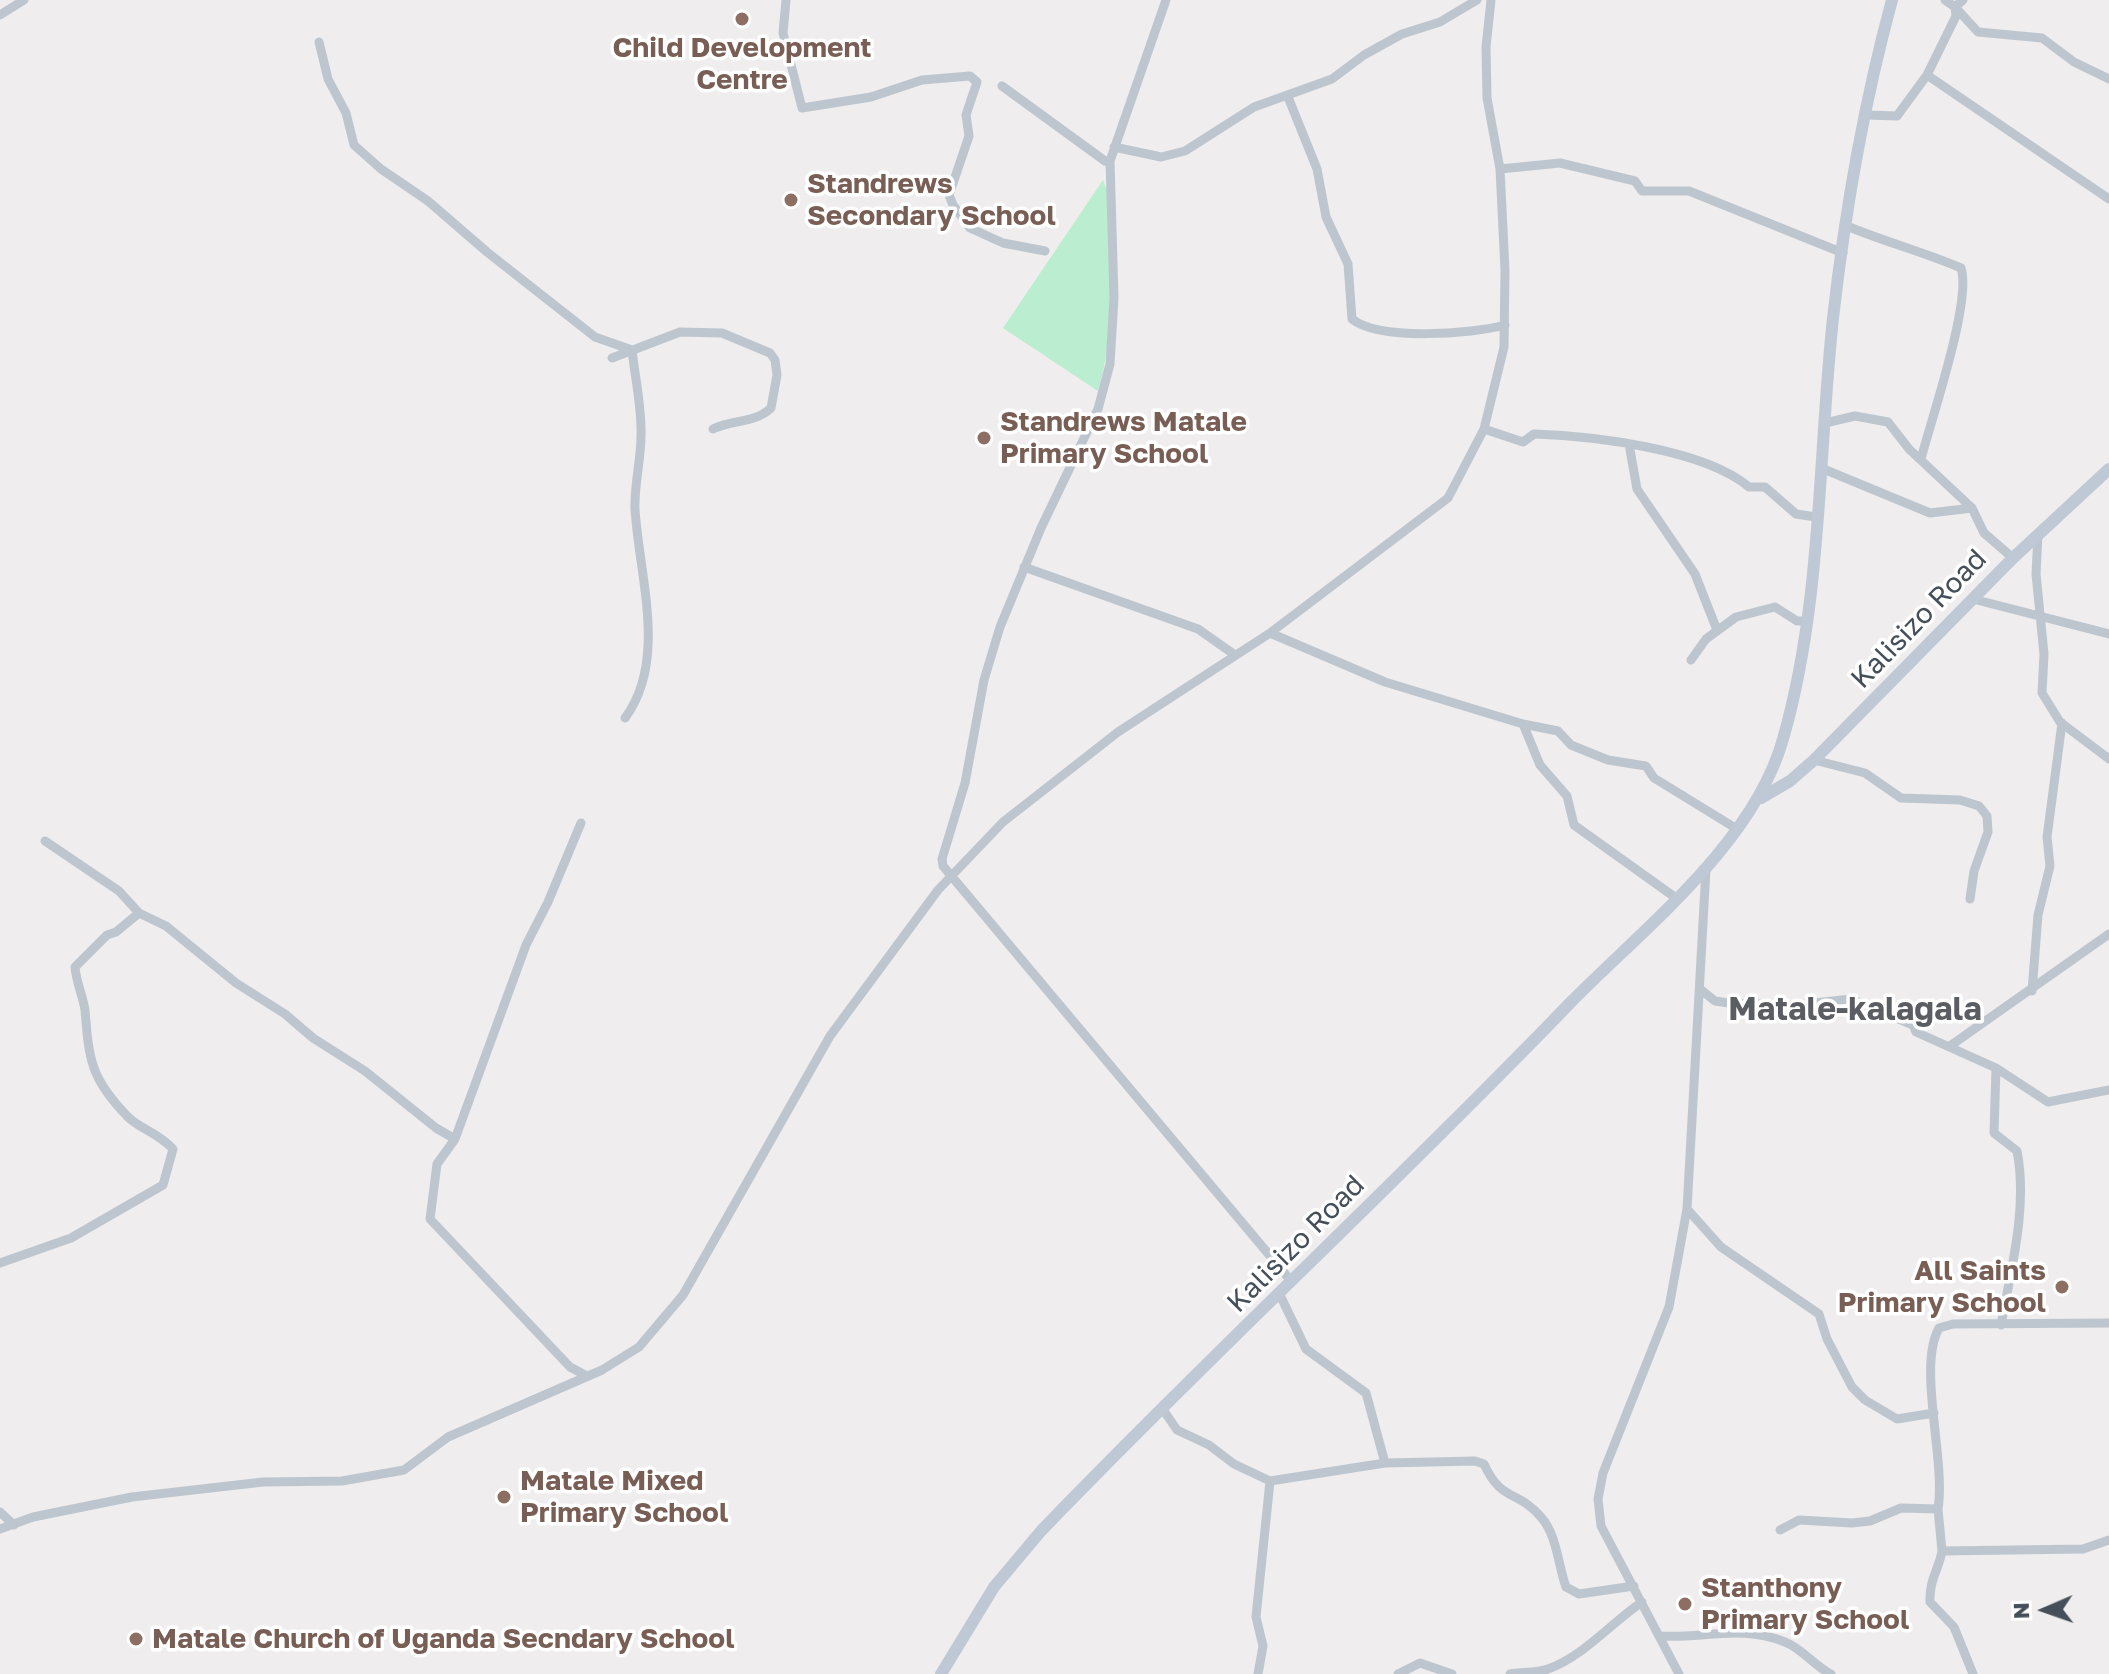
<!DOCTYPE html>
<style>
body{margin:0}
#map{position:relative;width:2109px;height:1674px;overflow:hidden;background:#efeded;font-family:"Golos Text",sans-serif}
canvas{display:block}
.north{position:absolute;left:2005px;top:1570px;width:80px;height:80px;-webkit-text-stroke:6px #fff;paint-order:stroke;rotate:268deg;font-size:22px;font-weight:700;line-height:32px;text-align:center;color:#454f5a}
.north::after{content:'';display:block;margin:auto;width:28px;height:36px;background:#454f5a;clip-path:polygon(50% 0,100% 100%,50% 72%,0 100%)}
</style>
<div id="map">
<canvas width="2109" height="1674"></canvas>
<div class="north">N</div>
</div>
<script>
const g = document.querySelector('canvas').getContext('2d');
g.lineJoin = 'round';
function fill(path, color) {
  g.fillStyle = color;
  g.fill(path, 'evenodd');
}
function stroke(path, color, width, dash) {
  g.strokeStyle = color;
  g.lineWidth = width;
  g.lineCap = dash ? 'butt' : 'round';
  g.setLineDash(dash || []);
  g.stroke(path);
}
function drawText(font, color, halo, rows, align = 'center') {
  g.font = font + ' "Golos Text",sans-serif';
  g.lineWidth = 7;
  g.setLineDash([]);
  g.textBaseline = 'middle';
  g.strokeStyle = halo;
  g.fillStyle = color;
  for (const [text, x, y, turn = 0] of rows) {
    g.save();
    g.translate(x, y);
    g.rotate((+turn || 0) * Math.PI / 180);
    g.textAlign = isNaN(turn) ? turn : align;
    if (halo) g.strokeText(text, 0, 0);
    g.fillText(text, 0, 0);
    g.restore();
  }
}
fill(new Path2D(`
 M1103,180L1108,193C1109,257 1117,329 1098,391L1003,328Z`), '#bbedd1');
stroke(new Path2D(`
 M786,0L783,33L802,108L871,97L922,80L970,76L977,82L966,115L969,136L949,195L953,205L970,228L1003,243L1045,251
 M1166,0L1110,161L1114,298L1110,364L1098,409L1041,528L1000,627L984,680L965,783L942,859L943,866L1292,1282
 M1963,0L1955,7L1978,32L2042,38L2074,62L2109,79
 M0,15L24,0
 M319,42L328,79L346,113L354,145L381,169L428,201L487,252L595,337L632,350C635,378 642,407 641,436C641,460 634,485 635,509C639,576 668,660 625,718
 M1927,75L2109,199
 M1002,86L1105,161
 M1288,97L1317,169L1326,217L1348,264L1352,319C1379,341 1472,334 1505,325
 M1867,115L1897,116L1927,75L1956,16L1955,7L1945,0
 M1114,147L1161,157L1185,151L1254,107L1332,79L1364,55L1402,34L1440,22L1477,0
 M1500,169L1560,163L1635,181L1642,191H1689L1843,253
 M1847,226C1885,242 1924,252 1961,268C1972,301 1931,420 1921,459
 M612,358L680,332L722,333L770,353L775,360L777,375L771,408C754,424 733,419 713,429
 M1825,423L1855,416L1888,422L1909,449L1972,508L1984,533L2013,558
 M1484,429L1523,442L1534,434C1593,436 1704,449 1749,487H1765L1796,514L1816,517
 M1629,444L1637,489L1695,574L1717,630
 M1821,468L1930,513L1972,508
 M2038,534L2036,574L2044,654L2042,693L2060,722L2109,759
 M1024,567L1198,629L1235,655
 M1973,599L2109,634
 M1270,633L1385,682L1523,724L1540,765L1567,796L1574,825L1676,898
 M1691,660L1706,639L1736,617L1775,607L1797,621H1806
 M1523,724L1558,731L1571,745L1608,760L1646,766L1654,778L1737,829
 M1814,760L1865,773L1901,798L1960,800L1979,806L1987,816L1988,832L1974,871L1970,899
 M581,823L548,902L526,945L455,1139L437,1164L430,1219L570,1367L587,1376
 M139,913L166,926L236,983L285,1014L313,1038L365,1071L436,1128L455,1139
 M1700,989L1715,1001L1729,1003L1796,1005L1851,999L1913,1025L1916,1032L1996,1068L2048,1102L2109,1090
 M2032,991L2038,915L2050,866L2047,837L2062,723
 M1950,1046L2109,934
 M1996,1068L1994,1133L2017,1151C2028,1207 2011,1269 2001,1325
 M1687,1209L1721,1247L1819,1314L1827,1339L1852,1387L1865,1400L1897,1419L1934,1413
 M0,1263L71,1238L163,1185L173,1149C157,1132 140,1129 128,1117C91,1079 89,1061 85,1010C83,996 76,982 75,967L107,935L116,932L139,913L119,891L45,841
 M1162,1408L1177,1430L1209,1445L1234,1464L1270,1481L1256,1617L1263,1646L1258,1674
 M1385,1463L1475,1461L1484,1464C1501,1502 1518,1490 1541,1517C1557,1535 1558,1565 1566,1587L1579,1594L1634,1586
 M1270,1481L1385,1463L1366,1393L1306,1349L1280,1295
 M1938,1509C1946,1460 1917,1367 1939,1328L1953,1324L2109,1323
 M0,1512L14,1525
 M0,1529L33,1517L132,1497L263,1482L342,1481L404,1470L448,1437L602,1370L639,1347L683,1295L830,1036L938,890L1003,822L1118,732L1270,633L1448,498L1484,429L1504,347L1505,270L1500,169L1487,98L1486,47L1491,0
 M1780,1530L1799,1520L1852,1523L1870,1521L1901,1508L1938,1509L1942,1551L2083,1549L2109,1540
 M1942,1551C1939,1569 1929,1580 1930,1602L1954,1627L1973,1674
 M1659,1636C1702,1639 1743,1624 1785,1642C1803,1649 1814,1666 1831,1674
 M1398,1674L1420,1663L1452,1674
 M1510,1674C1522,1672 1537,1673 1548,1669C1584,1656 1611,1623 1642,1602
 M1679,1674L1601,1526L1598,1499L1603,1473L1669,1307L1687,1209L1706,869`), '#bdc6cf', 9);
stroke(new Path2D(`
 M1761,798L1790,781L1814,760L2013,558L2109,469
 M941,1674L994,1587L1041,1531C1214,1351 1398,1182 1571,1002C1645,927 1754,843 1783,739C1822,604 1818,457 1833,318C1845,212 1864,103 1892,0`), '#bfc9d6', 12);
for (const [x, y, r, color] of [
 [742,19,8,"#8d6e63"],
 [791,200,8,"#8d6e63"],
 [984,438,8,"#8d6e63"],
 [2062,1287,8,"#8d6e63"],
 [504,1497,8,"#8d6e63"],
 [1685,1604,8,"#8d6e63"],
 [136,1639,8,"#8d6e63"]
]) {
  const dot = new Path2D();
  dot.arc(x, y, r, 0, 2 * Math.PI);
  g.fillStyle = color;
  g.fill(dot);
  stroke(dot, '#fff', 3);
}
drawText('bold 28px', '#785e54', '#fff', [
 ["Child Development",742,48,"center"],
 ["Centre",742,80,"center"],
 ["Standrews",807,184],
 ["Secondary School",807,216],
 ["Standrews Matale",1000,422],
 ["Primary School",1000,454],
 ["All Saints",2046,1271,"right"],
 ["Primary School",2046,1303,"right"],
 ["Matale Mixed",520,1481],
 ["Primary School",520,1513],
 ["Stanthony",1701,1588],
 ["Primary School",1701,1620],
 ["Matale Church of Uganda Secndary School",152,1639]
], 'left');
drawText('28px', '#454f5a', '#fff', [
 ["Kalisizo Road",1919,619,-46],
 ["Kalisizo Road",1296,1244,-45]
]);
drawText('bold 32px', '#5a5d62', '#fff', [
 ["Matale-kalagala",1855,1010]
]);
</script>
